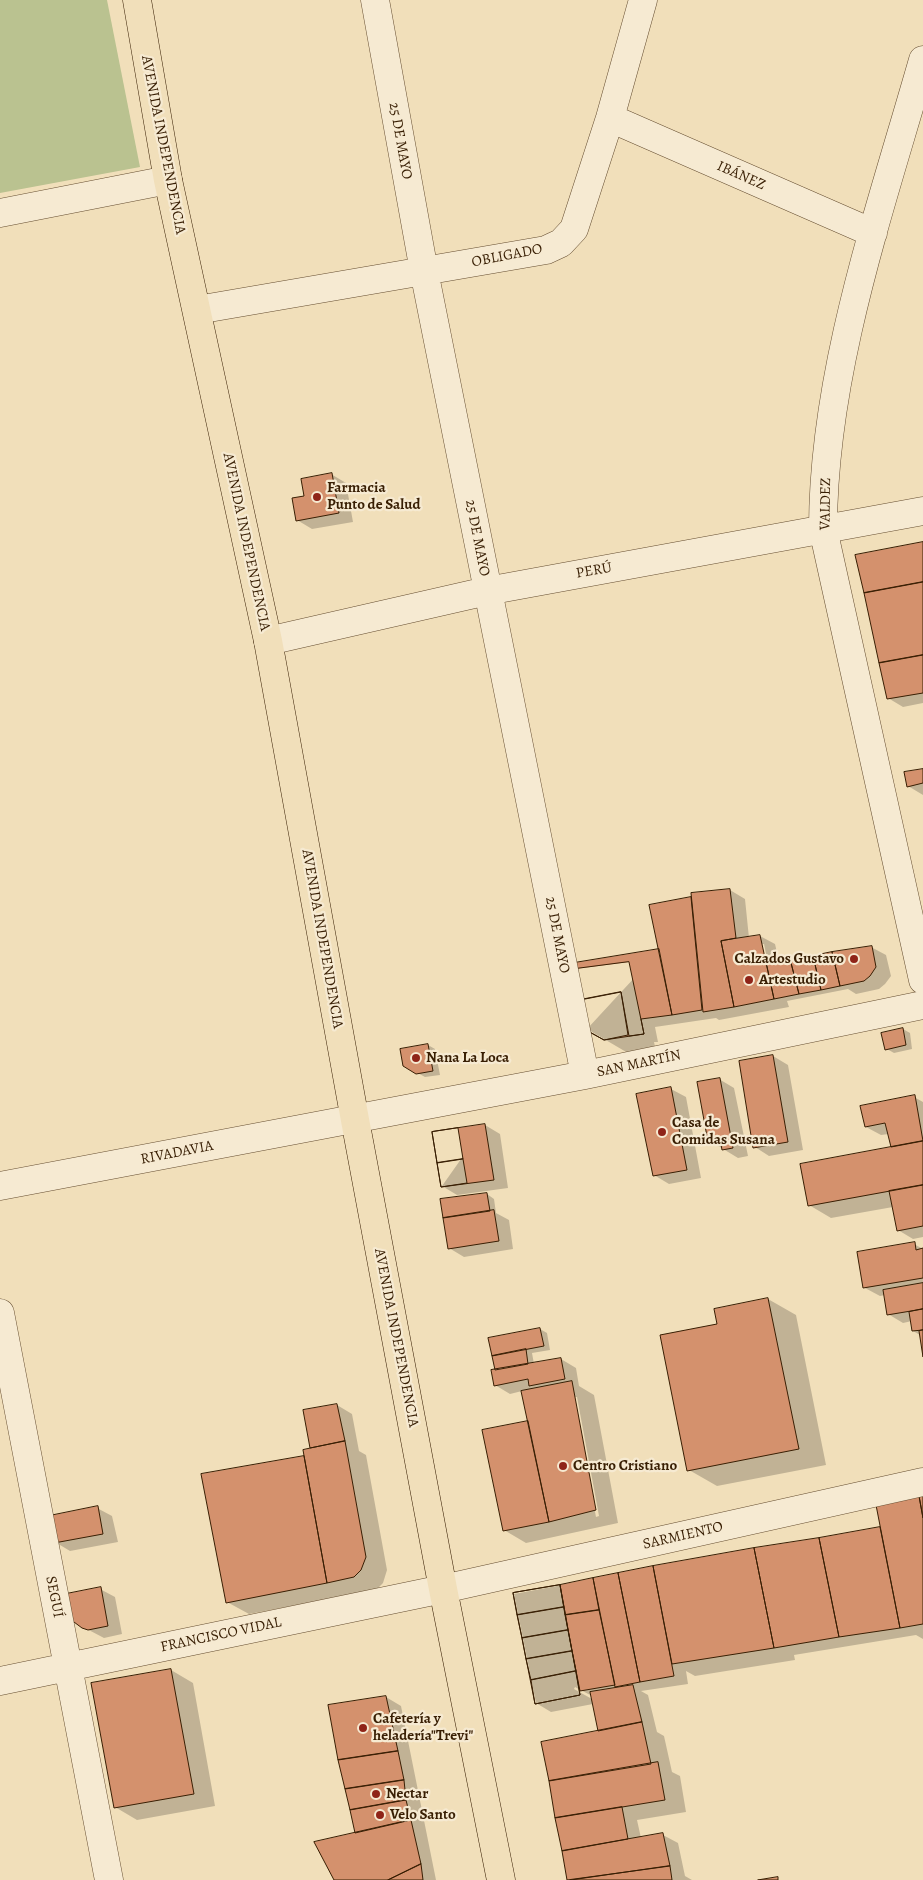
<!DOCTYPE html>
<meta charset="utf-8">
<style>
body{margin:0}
canvas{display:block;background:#f1dfba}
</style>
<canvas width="923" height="1880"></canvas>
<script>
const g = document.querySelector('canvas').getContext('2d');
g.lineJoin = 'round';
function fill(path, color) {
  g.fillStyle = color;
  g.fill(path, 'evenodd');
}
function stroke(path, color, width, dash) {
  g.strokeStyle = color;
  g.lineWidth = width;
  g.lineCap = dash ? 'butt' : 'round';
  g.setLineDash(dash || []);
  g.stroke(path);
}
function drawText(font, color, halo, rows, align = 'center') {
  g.font = font + ' Alegreya,serif';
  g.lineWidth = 4.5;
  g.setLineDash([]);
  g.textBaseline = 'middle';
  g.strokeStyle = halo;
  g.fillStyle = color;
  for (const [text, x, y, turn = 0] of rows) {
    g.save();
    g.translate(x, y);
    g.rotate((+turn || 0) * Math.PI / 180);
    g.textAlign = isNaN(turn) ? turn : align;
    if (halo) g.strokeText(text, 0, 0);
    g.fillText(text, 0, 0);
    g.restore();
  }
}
fill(new Path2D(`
 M0,0H107L140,167L0,193Z`), '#bac290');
fill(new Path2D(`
 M331,474L346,483L353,522L312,529L297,520L305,497Z
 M923,544V703L903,707L888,698Z
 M923,770V795L908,786Z
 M730,890L745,899L749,938L760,936L775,944L779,961L871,947L886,955L891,976L885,984L879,989L856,994L848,989L787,1001L789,1007L719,1020L716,1018L655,1027L658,1042H654L656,1051L633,1056L587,1029L660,950L651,906ZM761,944H764L769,968H767Z
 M903,1029L910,1033L912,1049L894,1053L887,1049Z
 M428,1045L435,1049L440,1075L425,1077L405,1066Z
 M773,1056L788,1065L803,1150L769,1156L755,1147Z
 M719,1079L734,1088L748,1156L738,1158L710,1141Z
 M671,1089L686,1097L701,1178L669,1184L654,1175Z
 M914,1097L923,1102V1237L913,1239L898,1230L893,1207L831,1218L809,1205L892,1148L889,1134L881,1135L866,1127Z
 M485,1125L500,1134L508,1188L457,1195L442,1186Z
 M487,1194L494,1199L496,1213L509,1220L513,1249L464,1257L449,1248Z
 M914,1244L923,1249V1349L920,1335L913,1331L912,1321L903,1323L888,1314L885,1295L880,1296L865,1288Z
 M768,1299L796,1315L826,1465L717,1486L689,1470L718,1325Z
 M540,1329L547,1333L550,1350L532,1353L534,1364L561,1359L576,1368L579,1386L594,1395L618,1523L526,1543L504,1530L530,1422L522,1391L510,1394L495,1385ZM574,1397H577L599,1516L596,1517Z
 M337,1405L352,1414L359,1451L366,1455L387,1570L383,1583L377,1589L350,1595L249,1614L227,1602L203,1475L305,1457L314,1449L311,1447Z
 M923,1496V1639L916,1635L794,1655L795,1660L695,1676L686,1671L688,1684L641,1691L648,1695L657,1732L664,1736L672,1772L680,1776L686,1812L637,1820L641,1838L663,1835L678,1843L685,1876L692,1880H569L556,1817L601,1732L593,1704L551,1712L536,1703L514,1594L754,1549L881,1528ZM575,1687L592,1696V1699L574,1689Z
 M97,1508L112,1516L118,1542L70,1551L55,1542Z
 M100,1589L115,1597L122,1634L104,1638L83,1627Z
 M171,1670L193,1683L215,1806L137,1820L115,1807Z
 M386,1697L401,1706L436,1880H335L356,1834Z`), '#0003');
const building = new Path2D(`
 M332,473L339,513L296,521L292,498L304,496L301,479Z
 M923,542V582L864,593L855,555Z
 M923,582V655L879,663L864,593Z
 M923,655V693L887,699L879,663Z
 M923,769V783L907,787L904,772Z
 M730,889L736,938L721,941L734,1007L703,1012L691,893Z
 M691,897L702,1010L672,1015L649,905Z
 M760,935L774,999L734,1007L721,941Z
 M872,946L876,967L870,976L864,981L840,986L832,952Z
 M659,949L672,1015L641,1019L644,1034L629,1036L621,992L580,1000L574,963Z
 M832,952L840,986L821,990L813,956Z
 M813,956L821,990L799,994L790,959Z
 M790,959L799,994L774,999L766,962Z
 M629,962L644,1034L604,1040L586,1030L575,969Z
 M621,992L628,1035L604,1040L586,1030L580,1000Z
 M903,1028L906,1045L885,1050L881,1033Z
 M428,1044L433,1071L416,1074L403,1066L400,1049Z
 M773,1055L788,1142L753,1148L739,1061Z
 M720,1078L733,1148L722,1150L720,1139L708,1142L697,1082Z
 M671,1087L687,1170L653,1176L636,1094Z
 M915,1095L923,1141L891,1147L885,1123L865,1127L860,1106Z
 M485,1124L494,1180L441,1187L432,1132Z
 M458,1128L463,1159L437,1163L432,1132Z
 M923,1141V1185L808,1206L800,1164Z
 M463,1159L467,1183L441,1187L437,1163Z
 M923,1185V1226L897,1231L889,1191Z
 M487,1193L490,1211L443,1218L440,1199Z
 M494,1210L499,1241L448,1249L443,1218Z
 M915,1242L916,1250L923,1248V1278L863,1288L857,1252Z
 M923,1283V1309L887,1315L883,1290Z
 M768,1298L799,1449L687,1471L660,1335L717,1324L714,1309Z
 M923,1309V1330L912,1331L909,1312Z
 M540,1328L544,1346L492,1356L488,1338Z
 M923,1330V1357L919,1331Z
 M526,1349L528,1364L495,1370L492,1356Z
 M561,1358L565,1379L529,1386L528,1379L494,1386L491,1370Z
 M572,1381L596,1510L549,1522L521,1391Z
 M337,1404L345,1441L310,1448L303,1410Z
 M528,1421L549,1522L503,1531L482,1430Z
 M345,1441L366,1557L361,1570L354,1577L327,1583L303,1450Z
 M304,1456L327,1583L226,1603L201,1474Z
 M923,1495V1518L919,1496Z
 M919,1496L923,1518V1624L900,1628L876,1505Z
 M98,1506L103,1534L54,1543L49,1516Z
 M880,1527L900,1628L839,1637L819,1538Z
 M819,1538L839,1637L774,1648L754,1548Z
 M754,1548L774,1648L672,1664L653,1566Z
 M653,1566L674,1676L640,1682L618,1573Z
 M618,1573L640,1682L615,1687L593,1578Z
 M593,1578L599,1610L565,1615L560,1585Z
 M560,1585L580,1695L535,1704L513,1593Z
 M560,1585L564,1607L517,1615L513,1593Z
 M101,1587L108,1626L88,1630L82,1628L70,1619L66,1594Z
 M564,1607L568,1630L522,1638L517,1615Z
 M599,1610L615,1685L580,1691L565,1615Z
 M568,1630L572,1651L526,1659L522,1638Z
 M572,1651L576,1671L531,1680L526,1659Z
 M171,1669L194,1794L114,1808L91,1683Z
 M576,1671L580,1695L535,1704L531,1680Z
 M633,1685L642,1722L598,1731L590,1692Z
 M386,1696L398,1751L338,1760L328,1705Z
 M642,1722L651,1764L549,1781L541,1742Z
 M398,1751L404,1780L345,1789L338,1760Z
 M658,1762L665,1800L555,1818L549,1781Z
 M404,1780L406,1800L350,1810L345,1789Z
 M406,1800L411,1820L355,1833L350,1810Z
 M622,1807L628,1839L562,1851L555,1818Z
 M411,1820L421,1864L388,1880H334L314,1842Z
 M663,1833L670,1866L567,1880L562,1851Z
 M421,1864L423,1880H388Z
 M670,1866L672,1880H571Z
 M778,1877V1880H758Z`);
fill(building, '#d4916d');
stroke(building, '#381e03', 1);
const minor = new Path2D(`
 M375,0L424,271L585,1075
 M923,60C880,211 823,371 823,529L923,980
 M610,118L873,233
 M0,213L168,180
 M197,310L546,250L561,243L574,229L610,118L643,0
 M268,641L487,591L923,511
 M0,1186L585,1075L923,1005
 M0,1313L109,1880
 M0,1681L443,1589L923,1482`);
const major = new Path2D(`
 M137,0L168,180L268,641L355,1120L443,1589L501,1880`);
stroke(minor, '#664e31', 29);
stroke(major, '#381e03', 29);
stroke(minor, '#f6ead2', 28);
stroke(major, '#f1dfba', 28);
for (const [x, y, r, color] of [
 [317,497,5,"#8f2418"],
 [854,959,5,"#8f2418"],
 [749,980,5,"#8f2418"],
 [416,1058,5,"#8f2418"],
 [662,1132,5,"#8f2418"],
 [563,1466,5,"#8f2418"],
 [363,1728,5,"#8f2418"],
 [376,1794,5,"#8f2418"],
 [380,1815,5,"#8f2418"]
]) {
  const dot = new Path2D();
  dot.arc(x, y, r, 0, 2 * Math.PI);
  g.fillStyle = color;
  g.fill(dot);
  stroke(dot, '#f6ead2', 2);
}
drawText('15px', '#381e03', '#f6ead2', [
 ["25 DE MAYO",400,141,80],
 ["AVENIDA INDEPENDENCIA",163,145,79],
 ["IBÁNEZ",741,176,24],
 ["OBLIGADO",507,256,-11],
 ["VALDEZ",826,504,-89],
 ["25 DE MAYO",477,538,79],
 ["AVENIDA INDEPENDENCIA",246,542,78],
 ["PERÚ",594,571,-10],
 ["25 DE MAYO",557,935,79],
 ["AVENIDA INDEPENDENCIA",322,939,80],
 ["SAN MARTÍN",639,1064,-12],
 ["RIVADAVIA",177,1153,-11],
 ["AVENIDA INDEPENDENCIA",396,1338,79],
 ["SARMIENTO",683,1536,-13],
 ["SEGUÍ",54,1597,79],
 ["FRANCISCO VIDAL",221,1635,-12]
]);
drawText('bold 15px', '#381e03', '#f6ead2', [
 ["Farmacia",327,488],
 ["Punto de Salud",327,505],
 ["Calzados Gustavo",844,959,"right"],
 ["Artestudio",759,980],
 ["Nana La Loca",426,1058],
 ["Casa de",672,1123],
 ["Comidas Susana",672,1140],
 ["Centro Cristiano",573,1466],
 ["Cafetería y",373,1719],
 ["heladería\"Trevi\"",373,1736],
 ["Nectar",386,1794],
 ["Velo Santo",390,1815]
], 'left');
</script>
